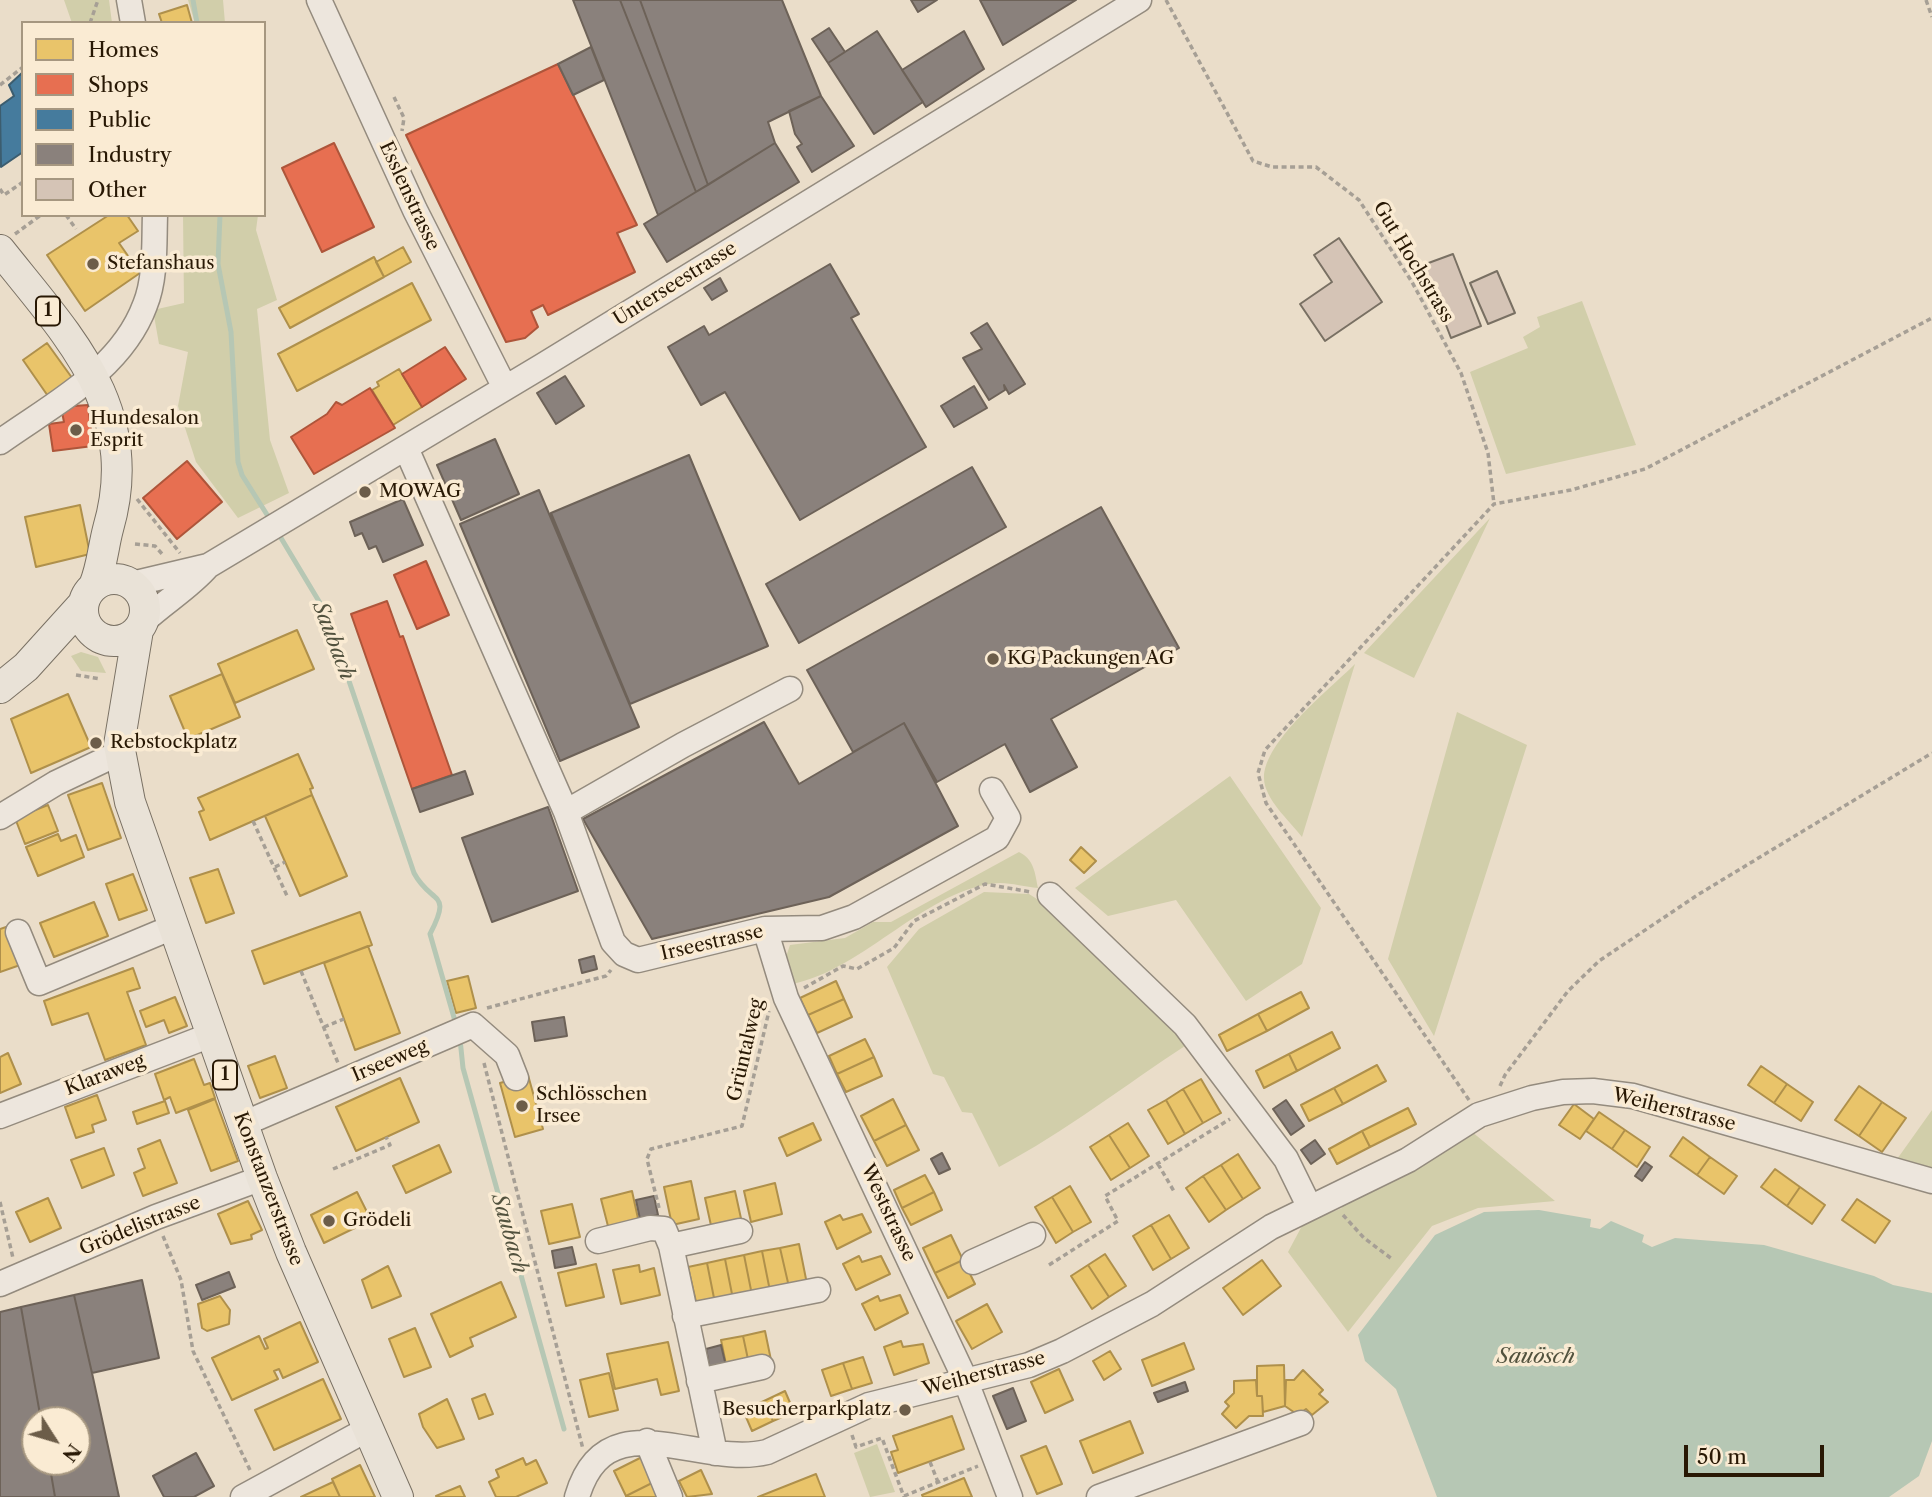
<!DOCTYPE html>
<meta charset="utf-8">
<style>
body{margin:0}
#map{position:relative;width:1932px;height:1497px;overflow:hidden;background:#eaddc9;font-family:"Libre Caslon Text",serif}
canvas{display:block}
.legend{position:absolute;left:21px;top:21px;width:245px;height:196px;box-sizing:border-box;background:#faebd3;border:2px solid #a69780;margin:0;padding:9px 12px;list-style:none;font-size:21px;color:#281804}
.legend li{display:flex;align-items:center;gap:14px;height:35px}
.legend b{width:35px;border:2px solid #a69780}
.north{position:absolute;left:21px;top:1406px;width:70px;height:70px;box-sizing:border-box;background:#faebd3;border:2px solid #a69780;border-radius:50%;rotate:127deg;font-size:19px;font-weight:700;line-height:28px;text-align:center;color:#281804}
.north::after{content:'';display:block;margin:auto;width:24px;height:32px;background:#6c5d49;clip-path:polygon(50% 0,100% 100%,50% 72%,0 100%)}
.scale{position:absolute;left:1684px;top:1445px;width:140px;height:32px;box-sizing:border-box;border:4px solid #281804;border-top:0;padding-left:9px;font-size:21px;line-height:24px;white-space:nowrap;color:#281804;-webkit-text-stroke:5px #faebd3;paint-order:stroke}
</style>
<div id="map">
<canvas width="1932" height="1497"></canvas>
<ul class="legend">
<li><b style="height:19px;background:#e9c46a"></b>Homes</li>
<li><b style="height:19px;background:#e76f51"></b>Shops</li>
<li><b style="height:19px;background:#457b9d"></b>Public</li>
<li><b style="height:19px;background:#8a817c"></b>Industry</li>
<li><b style="height:19px;background:#d5c4b6"></b>Other</li>
</ul>
<div class="north">N</div>
<div class="scale">50 m</div>
</div>
<script>
const g = document.querySelector('canvas').getContext('2d');
g.lineJoin = 'round';
function fill(path, color) {
  g.fillStyle = color;
  g.fill(path, 'evenodd');
}
function stroke(path, color, width, dash) {
  g.strokeStyle = color;
  g.lineWidth = width;
  g.lineCap = dash ? 'butt' : 'round';
  g.setLineDash(dash || []);
  g.stroke(path);
}
function drawText(font, color, halo, rows, align = 'center') {
  g.font = font + ' "Libre Caslon Text",serif';
  g.lineWidth = 7;
  g.setLineDash([]);
  g.textBaseline = 'middle';
  g.strokeStyle = halo;
  g.fillStyle = color;
  for (const [text, x, y, turn = 0] of rows) {
    g.save();
    g.translate(x, y);
    g.rotate((+turn || 0) * Math.PI / 180);
    g.textAlign = isNaN(turn) ? turn : align;
    if (halo) g.strokeText(text, 0, 0);
    g.fillText(text, 0, 0);
    g.restore();
  }
}
fill(new Path2D(`
 M64,0H109L112,23H72Z
 M188,0H223L225,23H195Z
 M183,215H258L256,230L277,300L257,309L270,440L289,493L238,518L196,462L178,406L188,352L159,344L153,310L184,303Z
 M1582,301L1636,445L1506,474L1470,372L1528,348L1523,337L1540,327L1537,317Z
 M1490,518L1414,678L1364,653Z
 M81,652L98,657L106,673L81,671L71,656Z
 M1355,664L1302,837C1290,821 1264,799 1264,778C1264,741 1329,690 1355,664Z
 M1457,712L1527,745L1434,1036L1388,959Z
 M1230,776L1321,908L1302,964L1246,1001L1176,900L1108,916L1075,888Z
 M1019,852C1034,859 1035,873 1038,888C1026,887 1012,883 1000,883C929,886 864,970 792,984L785,960L790,945L845,938L873,922H891Z
 M984,892L1029,894L1048,906L1188,1044C1125,1085 1065,1132 999,1167L972,1113L962,1112L944,1077L933,1074L887,967L919,929Z
 M1932,1110V1172L1895,1162Z
 M1471,1131L1555,1201L1478,1208L1432,1226L1348,1332L1288,1252L1303,1224L1342,1208L1341,1201Z
 M877,1444L895,1492L870,1497L854,1453Z`), '#d1ceaa');
fill(new Path2D(`
 M1539,1210L1591,1219L1590,1227L1600,1229L1611,1221L1644,1235L1642,1242L1652,1247L1675,1238L1764,1245L1874,1276L1893,1285L1932,1293V1441L1919,1476L1889,1497H1437L1396,1389L1365,1361L1358,1335L1435,1235L1484,1212Z`), '#b6c7b4');
const homes = new Path2D(`
 M187,5L192,23H162L159,14Z
 M109,215H127L138,231L119,243L140,273L85,311L47,255Z
 M403,247L411,262L384,277L376,262Z
 M374,257L384,277L290,328L279,308Z
 M412,283L431,320L297,391L278,354Z
 M47,343L75,382L50,399L23,360Z
 M399,369L422,407L393,425L372,390L379,386L377,382Z
 M80,505L90,554L36,567L25,517Z
 M297,630L314,669L235,703L218,664Z
 M222,674L240,717L188,739L170,696Z
 M68,694L91,747L31,773L11,719Z
 M298,754L313,788L310,789L312,795L210,840L199,812L204,810L198,798Z
 M102,783L121,838L88,850L68,795Z
 M312,795L347,876L300,896L265,816Z
 M48,805L58,831L25,844L15,818Z
 M58,834L61,841L76,835L84,857L38,876L26,847Z
 M1081,847L1096,861L1084,873L1070,860Z
 M218,869L234,913L206,923L190,878Z
 M133,874L147,910L119,920L106,884Z
 M94,902L108,936L54,957L40,923Z
 M360,912L372,945L264,984L252,951Z
 M9,926L23,964L0,972V929Z
 M368,946L400,1033L355,1050L324,963Z
 M133,968L140,988L127,992L146,1045L105,1060L88,1013L52,1025L44,1001Z
 M468,976L476,1008L456,1013L447,981Z
 M836,981L844,999L808,1015L800,998Z
 M1301,992L1309,1008L1267,1031L1258,1014Z
 M175,997L187,1026L169,1033L164,1020L146,1027L140,1011Z
 M844,999L852,1017L817,1033L808,1015Z
 M1258,1014L1267,1031L1227,1051L1219,1035Z
 M1332,1032L1340,1048L1297,1071L1289,1054Z
 M865,1039L874,1057L837,1074L829,1056Z
 M8,1053L21,1084L0,1093V1057Z
 M1289,1054L1297,1071L1264,1088L1256,1071Z
 M275,1056L287,1088L260,1098L248,1066Z
 M874,1057L882,1076L846,1092L837,1074Z
 M194,1059L204,1085L210,1083L215,1098L176,1113L170,1097L164,1100L155,1074Z
 M1377,1065L1386,1081L1343,1104L1334,1088Z
 M1761,1066L1787,1084L1774,1103L1748,1085Z
 M528,1075L543,1129L515,1137L500,1083Z
 M400,1078L419,1122L356,1151L336,1107Z
 M1201,1079L1221,1113L1203,1123L1183,1089Z
 M1787,1084L1813,1102L1801,1121L1774,1103Z
 M1859,1086L1882,1102L1859,1136L1835,1120Z
 M1334,1088L1343,1104L1309,1121L1301,1105Z
 M1183,1089L1203,1123L1185,1134L1166,1100Z
 M97,1095L106,1120L92,1125L94,1132L76,1138L65,1107Z
 M215,1099L238,1161L211,1171L188,1110Z
 M893,1099L906,1125L874,1141L861,1116Z
 M1166,1100L1185,1134L1168,1144L1148,1110Z
 M165,1101L169,1113L137,1124L133,1112Z
 M1882,1102L1906,1118L1882,1152L1859,1136Z
 M1574,1104L1594,1119L1580,1139L1559,1125Z
 M1408,1108L1416,1124L1370,1147L1362,1131Z
 M1599,1112L1625,1130L1612,1149L1586,1131Z
 M813,1123L821,1140L787,1156L779,1138Z
 M1128,1123L1149,1156L1130,1168L1109,1135Z
 M906,1125L919,1150L887,1166L874,1141Z
 M1625,1130L1650,1147L1637,1167L1612,1149Z
 M1362,1131L1370,1147L1337,1164L1329,1149Z
 M1109,1135L1130,1168L1111,1180L1090,1147Z
 M1683,1137L1710,1157L1697,1175L1670,1156Z
 M160,1140L177,1183L143,1196L134,1173L145,1168L138,1149Z
 M439,1145L451,1172L406,1193L393,1166Z
 M104,1148L114,1175L82,1188L71,1160Z
 M1238,1154L1260,1188L1243,1199L1221,1165Z
 M1710,1157L1737,1176L1724,1194L1697,1175Z
 M1221,1165L1243,1199L1226,1210L1203,1176Z
 M1775,1169L1800,1187L1787,1206L1761,1187Z
 M925,1175L934,1192L902,1208L894,1190Z
 M1203,1176L1226,1210L1209,1222L1186,1188Z
 M691,1181L699,1219L672,1225L664,1187Z
 M775,1183L782,1214L751,1222L744,1191Z
 M1070,1186L1091,1222L1073,1232L1052,1197Z
 M1800,1187L1825,1205L1812,1224L1787,1206Z
 M632,1191L639,1223L609,1230L601,1199Z
 M735,1191L742,1223L712,1230L705,1198Z
 M357,1192L371,1220L324,1243L311,1215Z
 M934,1192L942,1210L911,1225L902,1208Z
 M1052,1197L1073,1232L1056,1243L1035,1207Z
 M48,1198L61,1228L30,1242L16,1212Z
 M1857,1199L1890,1221L1875,1243L1842,1220Z
 M248,1201L262,1230L251,1235L252,1239L231,1244L218,1214Z
 M572,1204L580,1237L549,1244L541,1211Z
 M862,1214L871,1232L837,1249L825,1222L840,1215L843,1220Z
 M1169,1215L1189,1248L1171,1259L1151,1225Z
 M1151,1225L1171,1259L1153,1270L1133,1236Z
 M951,1235L963,1260L935,1273L923,1248Z
 M799,1244L807,1284L789,1287L780,1248Z
 M780,1248L789,1287L770,1291L762,1251Z
 M762,1251L770,1291L752,1295L744,1255Z
 M1105,1254L1126,1286L1109,1297L1088,1265Z
 M744,1255L752,1295L733,1299L725,1259Z
 M859,1256L862,1262L881,1256L890,1274L856,1290L843,1264Z
 M725,1259L733,1299L715,1303L707,1263Z
 M963,1260L975,1284L948,1298L935,1273Z
 M1262,1260L1281,1286L1243,1315L1223,1288Z
 M707,1263L715,1303L697,1306L688,1267Z
 M596,1264L604,1297L566,1306L558,1273Z
 M639,1265L640,1272L654,1268L660,1295L621,1304L613,1270Z
 M1088,1265L1109,1297L1092,1309L1071,1276Z
 M388,1266L401,1296L372,1308L362,1280Z
 M501,1282L516,1317L470,1338L473,1346L450,1357L431,1314Z
 M900,1295L908,1313L875,1330L862,1304L878,1296L880,1301Z
 M220,1296L230,1310L229,1324L207,1331L202,1328L198,1304Z
 M987,1304L1002,1332L972,1349L956,1321Z
 M300,1322L318,1362L283,1378L279,1369L274,1371L278,1379L232,1400L212,1358L259,1336L265,1349L268,1348L264,1339Z
 M415,1328L431,1367L404,1377L389,1339Z
 M765,1331L771,1360L749,1364L743,1336Z
 M743,1336L749,1364L727,1369L721,1340Z
 M901,1341L903,1347L923,1344L929,1363L894,1375L884,1347Z
 M668,1342L679,1391L661,1395L657,1379L615,1389L607,1354Z
 M1184,1343L1194,1369L1152,1386L1142,1360Z
 M1110,1351L1121,1369L1104,1380L1093,1361Z
 M863,1357L872,1383L852,1389L843,1363Z
 M843,1363L852,1389L831,1396L822,1370Z
 M1284,1365L1285,1406L1263,1412L1262,1396H1257V1366Z
 M1059,1369L1073,1400L1045,1413L1031,1382Z
 M1303,1370L1323,1390L1319,1394L1328,1402L1312,1415L1306,1409L1298,1415L1285,1406L1286,1380H1294Z
 M609,1373L618,1410L589,1417L580,1380Z
 M323,1379L341,1419L274,1450L255,1410Z
 M1256,1380L1257,1396H1262L1263,1416H1249L1236,1428L1222,1414L1229,1406L1225,1402L1234,1393V1381Z
 M785,1391L794,1412L773,1421L764,1401Z
 M485,1394L493,1414L479,1419L472,1399Z
 M447,1399L464,1439L437,1448L423,1427L419,1414Z
 M764,1401L773,1421L752,1431L743,1410Z
 M952,1416L964,1449L898,1473L891,1452L898,1450L893,1436Z
 M1130,1421L1143,1453L1093,1473L1080,1441Z
 M1046,1446L1062,1484L1037,1494L1021,1456Z
 M642,1457L654,1482L626,1496L614,1471Z
 M523,1458L526,1465L536,1460L547,1483L516,1497H496L489,1482L499,1477L496,1470Z
 M360,1465L375,1497H340L332,1479Z
 M701,1470L712,1494L687,1497L679,1481Z
 M816,1474L825,1497H758Z
 M964,1478L972,1497H923L922,1495Z
 M333,1482L340,1497H301Z
 M654,1482L661,1497H626V1496Z
 M460,1486L465,1497H437L436,1496Z`);
fill(homes, '#e9c46a');
stroke(homes, '#af904b', 2);
const shops = new Path2D(`
 M558,64L637,225L617,233L635,272L548,315L543,305L531,311L538,327L525,338L506,342L406,135Z
 M334,143L374,227L322,252L282,168Z
 M445,347L466,379L422,407L402,374Z
 M370,388L395,428L314,474L291,437L327,414L336,402L342,405Z
 M88,405L93,446L53,451L49,424L64,422L61,407Z
 M187,461L222,502L177,539L143,498Z
 M426,561L449,615L417,629L394,575Z
 M387,601L400,637L403,636L452,775L412,789L351,614Z`);
fill(shops, '#e76f51');
stroke(shops, '#ae553a', 2);
const public = new Path2D(`
 M23,72V152L1,167L0,106L14,96L9,85Z`);
fill(public, '#457b9d');
stroke(public, '#3c5d6f', 2);
const industry = new Path2D(`
 M573,0H620L696,192L658,215Z
 M620,0H640L708,185L696,192Z
 M640,0H782L821,96L768,122L775,143L708,185Z
 M911,0H937L918,12Z
 M980,0H1076L1003,45Z
 M829,28L845,52L828,63L812,39Z
 M877,31L923,102L874,134L828,63Z
 M964,31L984,69L926,107L902,70Z
 M591,47L604,80L573,95L558,64Z
 M821,96L854,146L812,172L797,147L802,144L795,134L789,111Z
 M775,143L799,182L667,262L644,224Z
 M830,264L859,314L851,318L926,447L800,520L725,392L701,405L668,347L704,326L709,335Z
 M720,278L727,291L712,300L704,288Z
 M987,323L1025,384L1009,394L1004,385L1005,390L989,400L963,358L982,349L971,333Z
 M565,376L584,406L556,424L537,393Z
 M974,386L987,408L954,427L941,406Z
 M495,439L519,494L461,520L437,465Z
 M689,455L768,646L630,704L551,513Z
 M972,467L1006,527L799,643L766,584Z
 M539,490L639,727L560,761L460,524Z
 M403,499L423,545L383,562L376,546L369,549L362,533L355,536L350,522Z
 M1101,507L1179,648L1051,719L1077,767L1030,792L1005,744L937,782L904,723L853,752L807,670Z
 M764,722L799,784L904,723L958,826L829,897L652,939L583,819Z
 M465,771L473,794L420,812L412,789Z
 M548,807L578,891L492,922L462,838Z
 M594,956L597,969L582,973L579,960Z
 M564,1017L567,1036L535,1041L532,1022Z
 M1286,1100L1304,1126L1291,1135L1273,1109Z
 M1315,1140L1325,1154L1311,1164L1301,1150Z
 M942,1153L950,1169L939,1174L931,1159Z
 M1645,1162L1652,1167L1642,1181L1635,1176Z
 M654,1196L658,1215L640,1219L636,1200Z
 M572,1247L576,1264L555,1268L552,1251Z
 M229,1272L235,1287L202,1300L196,1285Z
 M142,1280L159,1358L92,1373L74,1295Z
 M74,1295L92,1373L119,1497H55L49,1462H77V1420H41L21,1307Z
 M21,1307L41,1420H35V1462H49L55,1497H0V1312Z
 M721,1345L726,1366L710,1370L706,1349Z
 M1185,1382L1188,1391L1158,1402L1154,1393Z
 M1013,1388L1026,1421L1007,1429L993,1396Z
 M196,1453L214,1486L194,1497H164L153,1476Z`);
fill(industry, '#8a817c');
stroke(industry, '#6d6258', 2);
stroke(new Path2D(`
 M193,0L197,23
 M220,215L218,264L231,332L238,462L242,475L271,521
 M278,533L326,613L414,873C431,905 453,890 430,934L455,1021
 M460,1039L463,1068L564,1429`), '#b6c7b4', 5);
const building = new Path2D(`
 M1339,238L1382,302L1325,341L1300,304L1332,282L1314,255Z
 M1453,254L1481,326L1451,338L1423,265Z
 M1497,271L1515,313L1488,324L1470,283Z`);
fill(building, '#d5c4b6');
stroke(building, '#797063', 2);
const minor = new Path2D(`
 M129,0L133,23
 M319,0L415,210L505,388
 M0,442C53,404 121,370 145,305C156,278 154,244 155,215
 M406,448L566,812L613,942L624,954L638,960L765,929L822,928L854,917L997,838L1008,818L992,790
 M132,584L208,566
 M143,622C164,602 189,588 208,566L542,366L1139,0
 M566,812L683,745L790,689
 M0,817L56,783L119,753
 M1050,895L1185,1025L1286,1159L1309,1206
 M765,929L786,998L965,1379L1010,1497
 M18,932L39,983L173,927
 M0,1116L211,1035
 M243,1124L473,1025L507,1055L516,1078
 M598,1241L650,1228L664,1229L671,1246L715,1453
 M671,1246L740,1231
 M973,1262L1033,1235
 M0,1284L156,1217L262,1178
 M685,1316L818,1290
 M699,1381L762,1367
 M647,1441L670,1497
 M243,1497L368,1429
 M577,1497C606,1398 699,1469 767,1452L869,1405L1029,1365L1062,1351L1152,1304L1271,1227L1408,1160L1479,1115L1532,1098L1563,1092L1593,1091L1633,1096L1932,1181
 M1099,1497L1301,1423`);
const major = new Path2D(`
 M0,250C68,336 143,409 108,529C103,548 102,567 94,586
 M83 610a31 31 0 1 1 62 0a31 31 0 1 1-62 0Z
 M138,630L119,745L130,802L262,1178L291,1252L398,1497
 M0,688L26,667L83,604`);
stroke(minor, '#948b7e', 27);
stroke(major, '#797063', 32);
stroke(new Path2D(`
 M1166,0L1253,161L1272,167H1316L1359,200L1412,282L1461,373L1488,453L1494,504
 M1926,0L1932,17
 M90,23L98,0
 M0,85L23,67
 M394,97L404,118L402,131
 M0,189L4,195L23,182
 M66,215L76,229
 M15,234L41,215
 M137,499L180,553
 M135,544L155,546L163,555
 M76,675L101,679
 M253,821L288,898
 M275,867L285,862
 M301,971L338,1063
 M804,988L843,966L857,969L894,948L914,921L985,884L1031,892
 M487,1008L606,976L611,970
 M324,1027L344,1019
 M484,1063L583,1449
 M1500,1086L1505,1075L1568,991L1599,961L1699,894L1932,753
 M1469,1100L1266,803L1258,773L1265,750L1494,504L1571,490L1645,469L1932,318
 M1158,1164L1175,1193
 M333,1169L390,1145L386,1137
 M0,1202L13,1258
 M659,1208L647,1159L651,1149L742,1126L769,1011
 M1343,1215L1364,1238L1392,1259
 M163,1236L181,1280L193,1351L250,1470
 M1049,1265L1118,1221L1105,1196L1230,1119
 M852,1435L856,1447L882,1438L904,1497
 M930,1462L938,1482
 M904,1496L978,1466`), '#a69f95', 3.5, [5, 3.5]);
stroke(minor, '#ede6dd', 24);
stroke(major, '#e9e2d7', 30);
for (const [x, y, r, color] of [
 [93,264,7,"#6c5d49"],
 [76,430,7,"#6c5d49"],
 [365,492,7,"#6c5d49"],
 [993,659,7,"#6c5d49"],
 [96,743,7,"#6c5d49"],
 [522,1106,7,"#6c5d49"],
 [329,1221,7,"#6c5d49"],
 [905,1410,7,"#6c5d49"]
]) {
  const dot = new Path2D();
  dot.arc(x, y, r, 0, 2 * Math.PI);
  g.fillStyle = color;
  g.fill(dot);
  stroke(dot, '#faebd3', 2.5);
}
for (const [x, y, w] of [
 [48,311,24],
 [225,1075,24]
]) {
  const box = new Path2D();
  box.roundRect(x - w / 2, y - 14.5, w, 29, 5);
  g.fillStyle = '#faebd3';
  g.fill(box);
  stroke(box, '#281804', 2);
}
drawText('bold 18px', '#281804', null, [
 ["1",48,311],
 ["1",225,1075]
]);
drawText('19px', '#281804', '#faebd3', [
 ["Esslenstrasse",409,196,65],
 ["Gut Hochstrass",1413,262,59],
 ["Unterseestrasse",675,284,-32],
 ["Irseestrasse",712,943,-13],
 ["Grüntalweg",746,1050,-77],
 ["Irseeweg",390,1061,-23],
 ["Klaraweg",105,1075,-21],
 ["Weiherstrasse",1674,1110,14],
 ["Konstanzerstrasse",268,1189,69],
 ["Weststrasse",888,1213,65],
 ["Grödelistrasse",140,1226,-22],
 ["Weiherstrasse",984,1374,-15]
]);
drawText('19px', '#281804', '#faebd3', [
 ["Stefanshaus",107,264],
 ["Hundesalon",90,419],
 ["Esprit",90,441],
 ["MOWAG",379,492],
 ["KG Packungen AG",1007,659],
 ["Rebstockplatz",110,743],
 ["Schlösschen",536,1095],
 ["Irsee",536,1117],
 ["Grödeli",343,1221],
 ["Besucherparkplatz",891,1410,"right"]
], 'left');
drawText('italic 21px', '#52523e', '#faebd3', [
 ["Saubach",333,641,69],
 ["Saubach",509,1234,74],
 ["Sauösch",1536,1357]
]);
</script>
